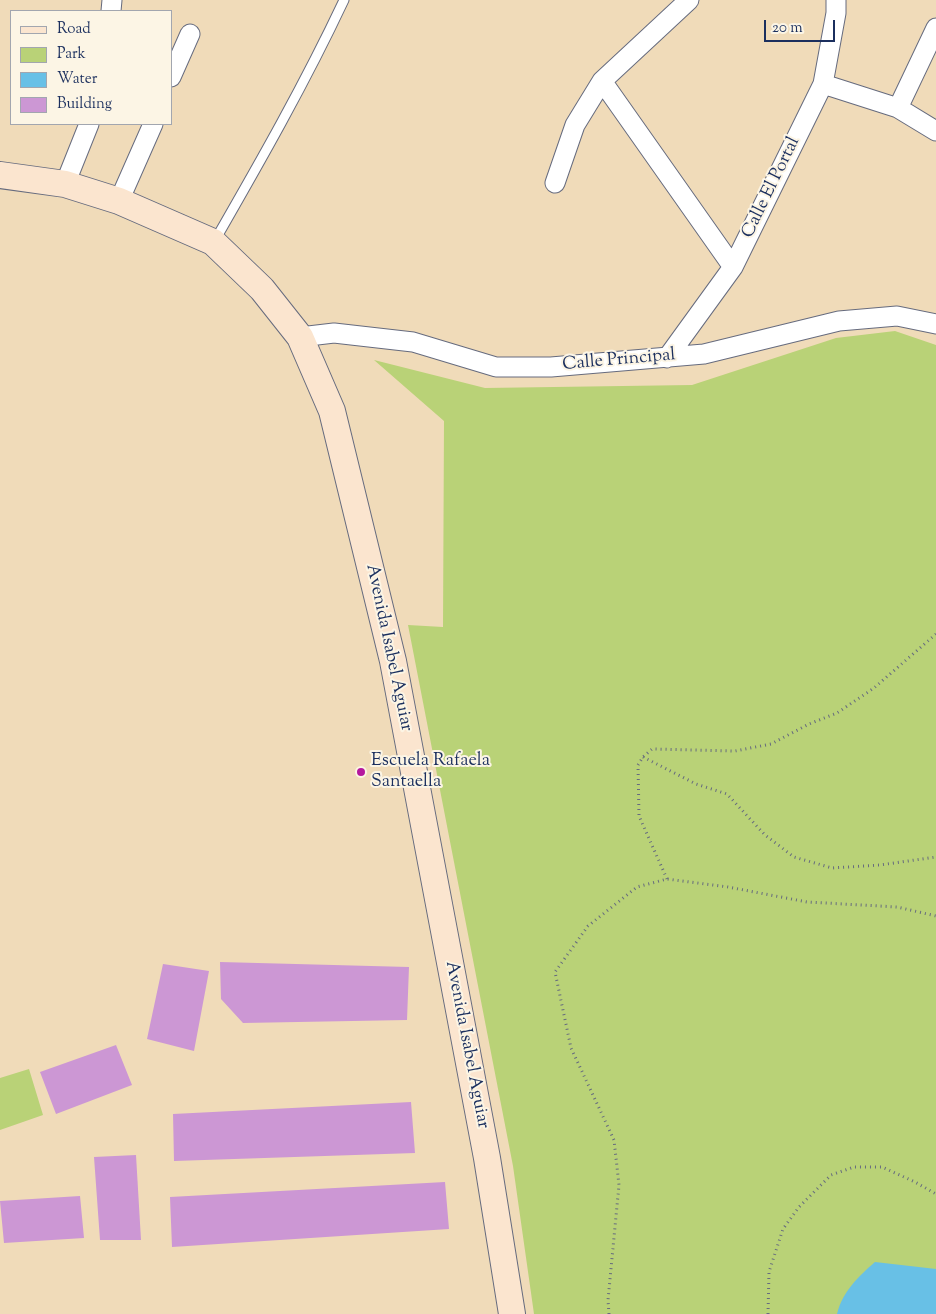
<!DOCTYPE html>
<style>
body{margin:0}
#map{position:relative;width:936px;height:1314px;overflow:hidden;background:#f0dbb9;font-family:"Sorts Mill Goudy",serif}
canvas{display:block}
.legend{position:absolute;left:10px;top:10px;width:162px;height:115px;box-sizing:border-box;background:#fcf5e5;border:1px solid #a2a6af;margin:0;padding:6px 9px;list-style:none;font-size:15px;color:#1b2f5e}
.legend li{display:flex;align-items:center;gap:10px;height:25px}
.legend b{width:25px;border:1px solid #a2a6af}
.scale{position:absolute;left:764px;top:20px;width:71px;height:22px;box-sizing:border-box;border:2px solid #1b2f5e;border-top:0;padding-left:6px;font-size:15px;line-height:18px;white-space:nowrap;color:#1b2f5e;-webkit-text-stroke:4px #fcf5e5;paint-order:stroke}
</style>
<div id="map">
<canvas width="936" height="1314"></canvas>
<ul class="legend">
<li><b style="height:6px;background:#fbe5cf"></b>Road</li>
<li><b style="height:14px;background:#b9d277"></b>Park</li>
<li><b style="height:14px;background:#68c0e6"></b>Water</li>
<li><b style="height:14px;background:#cc97d4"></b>Building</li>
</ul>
<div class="scale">20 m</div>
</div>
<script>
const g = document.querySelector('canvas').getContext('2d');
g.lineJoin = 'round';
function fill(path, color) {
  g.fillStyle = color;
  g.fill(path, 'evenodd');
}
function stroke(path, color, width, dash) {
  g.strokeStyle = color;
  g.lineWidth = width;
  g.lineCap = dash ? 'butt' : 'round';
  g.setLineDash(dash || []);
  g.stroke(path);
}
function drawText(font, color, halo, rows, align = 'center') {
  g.font = font + ' "Sorts Mill Goudy",serif';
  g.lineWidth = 4;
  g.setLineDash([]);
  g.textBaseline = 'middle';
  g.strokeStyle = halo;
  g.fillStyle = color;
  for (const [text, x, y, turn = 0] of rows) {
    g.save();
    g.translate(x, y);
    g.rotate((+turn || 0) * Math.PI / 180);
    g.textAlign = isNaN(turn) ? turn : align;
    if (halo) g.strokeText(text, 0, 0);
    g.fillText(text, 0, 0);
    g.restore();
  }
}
fill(new Path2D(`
 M895,331L936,345V1314H534L513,1166L408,625L443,627L444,421L374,360L485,388L692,385L836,338Z
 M29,1069L43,1115L0,1130V1078Z`), '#b9d277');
fill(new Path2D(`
 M875,1262L936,1269V1314H837C842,1292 859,1276 875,1262Z`), '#68c0e6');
fill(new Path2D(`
 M220,962L409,967L407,1020L243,1023L221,999Z
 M163,964L209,971L194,1051L147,1039Z
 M116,1045L132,1085L56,1114L40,1072Z
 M411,1102L415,1153L174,1161L173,1114Z
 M136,1155L141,1240H100L94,1157Z
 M445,1182L449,1229L172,1247L170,1197Z
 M80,1196L84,1238L4,1243L0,1201Z`), '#cc97d4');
const lane = new Path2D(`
 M214,242C260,162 305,83 344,0`);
const street = new Path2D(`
 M111,11L112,0
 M171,77L190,34
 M602,81L733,267
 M823,84L898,108L936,131
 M898,108L936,28
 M555,183L575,125L602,81L689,0
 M65,184L89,124
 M119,201L153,124
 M300,337L334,333L413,342L496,367H551L704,354L839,321L897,316L936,324
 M667,358L733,267L823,84L836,13V0`);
const secondary = new Path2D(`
 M0,175L65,184L119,201L213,242L262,289L300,337L332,411L393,661L487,1158L512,1314`);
stroke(lane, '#666b7e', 11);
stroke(street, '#666b7e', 21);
stroke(secondary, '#666b7e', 28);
stroke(new Path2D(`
 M643,757L696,784L727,794L765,835L794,857L832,868L880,865L936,857
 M667,879L639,816L638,765L643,757L652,749L735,751L771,744L809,724L837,713L874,688L936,634
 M609,1314L608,1300L619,1185L614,1140L571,1048L555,972L588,926L637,887L667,879L728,887L807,902L897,907L936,916
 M768,1314L769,1272L783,1229L799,1207L831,1175L854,1167H882L915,1182L936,1194`), '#666b7e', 3, [1, 4]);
stroke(lane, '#fff', 9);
stroke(street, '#fff', 19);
stroke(secondary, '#fbe5cf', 26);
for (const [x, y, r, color] of [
 [361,772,5,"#b5179e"]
]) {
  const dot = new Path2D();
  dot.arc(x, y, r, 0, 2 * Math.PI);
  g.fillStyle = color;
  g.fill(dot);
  stroke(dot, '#fcf5e5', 2);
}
drawText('18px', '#1b2f5e', '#fcf5e5', [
 ["Calle El Portal",772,188,-64],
 ["Calle Principal",619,361,-5],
 ["Avenida Isabel Aguiar",388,648,78],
 ["Avenida Isabel Aguiar",466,1045,79]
]);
drawText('18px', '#1b2f5e', '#fcf5e5', [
 ["Escuela Rafaela",371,762],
 ["Santaella",371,783]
], 'left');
</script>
